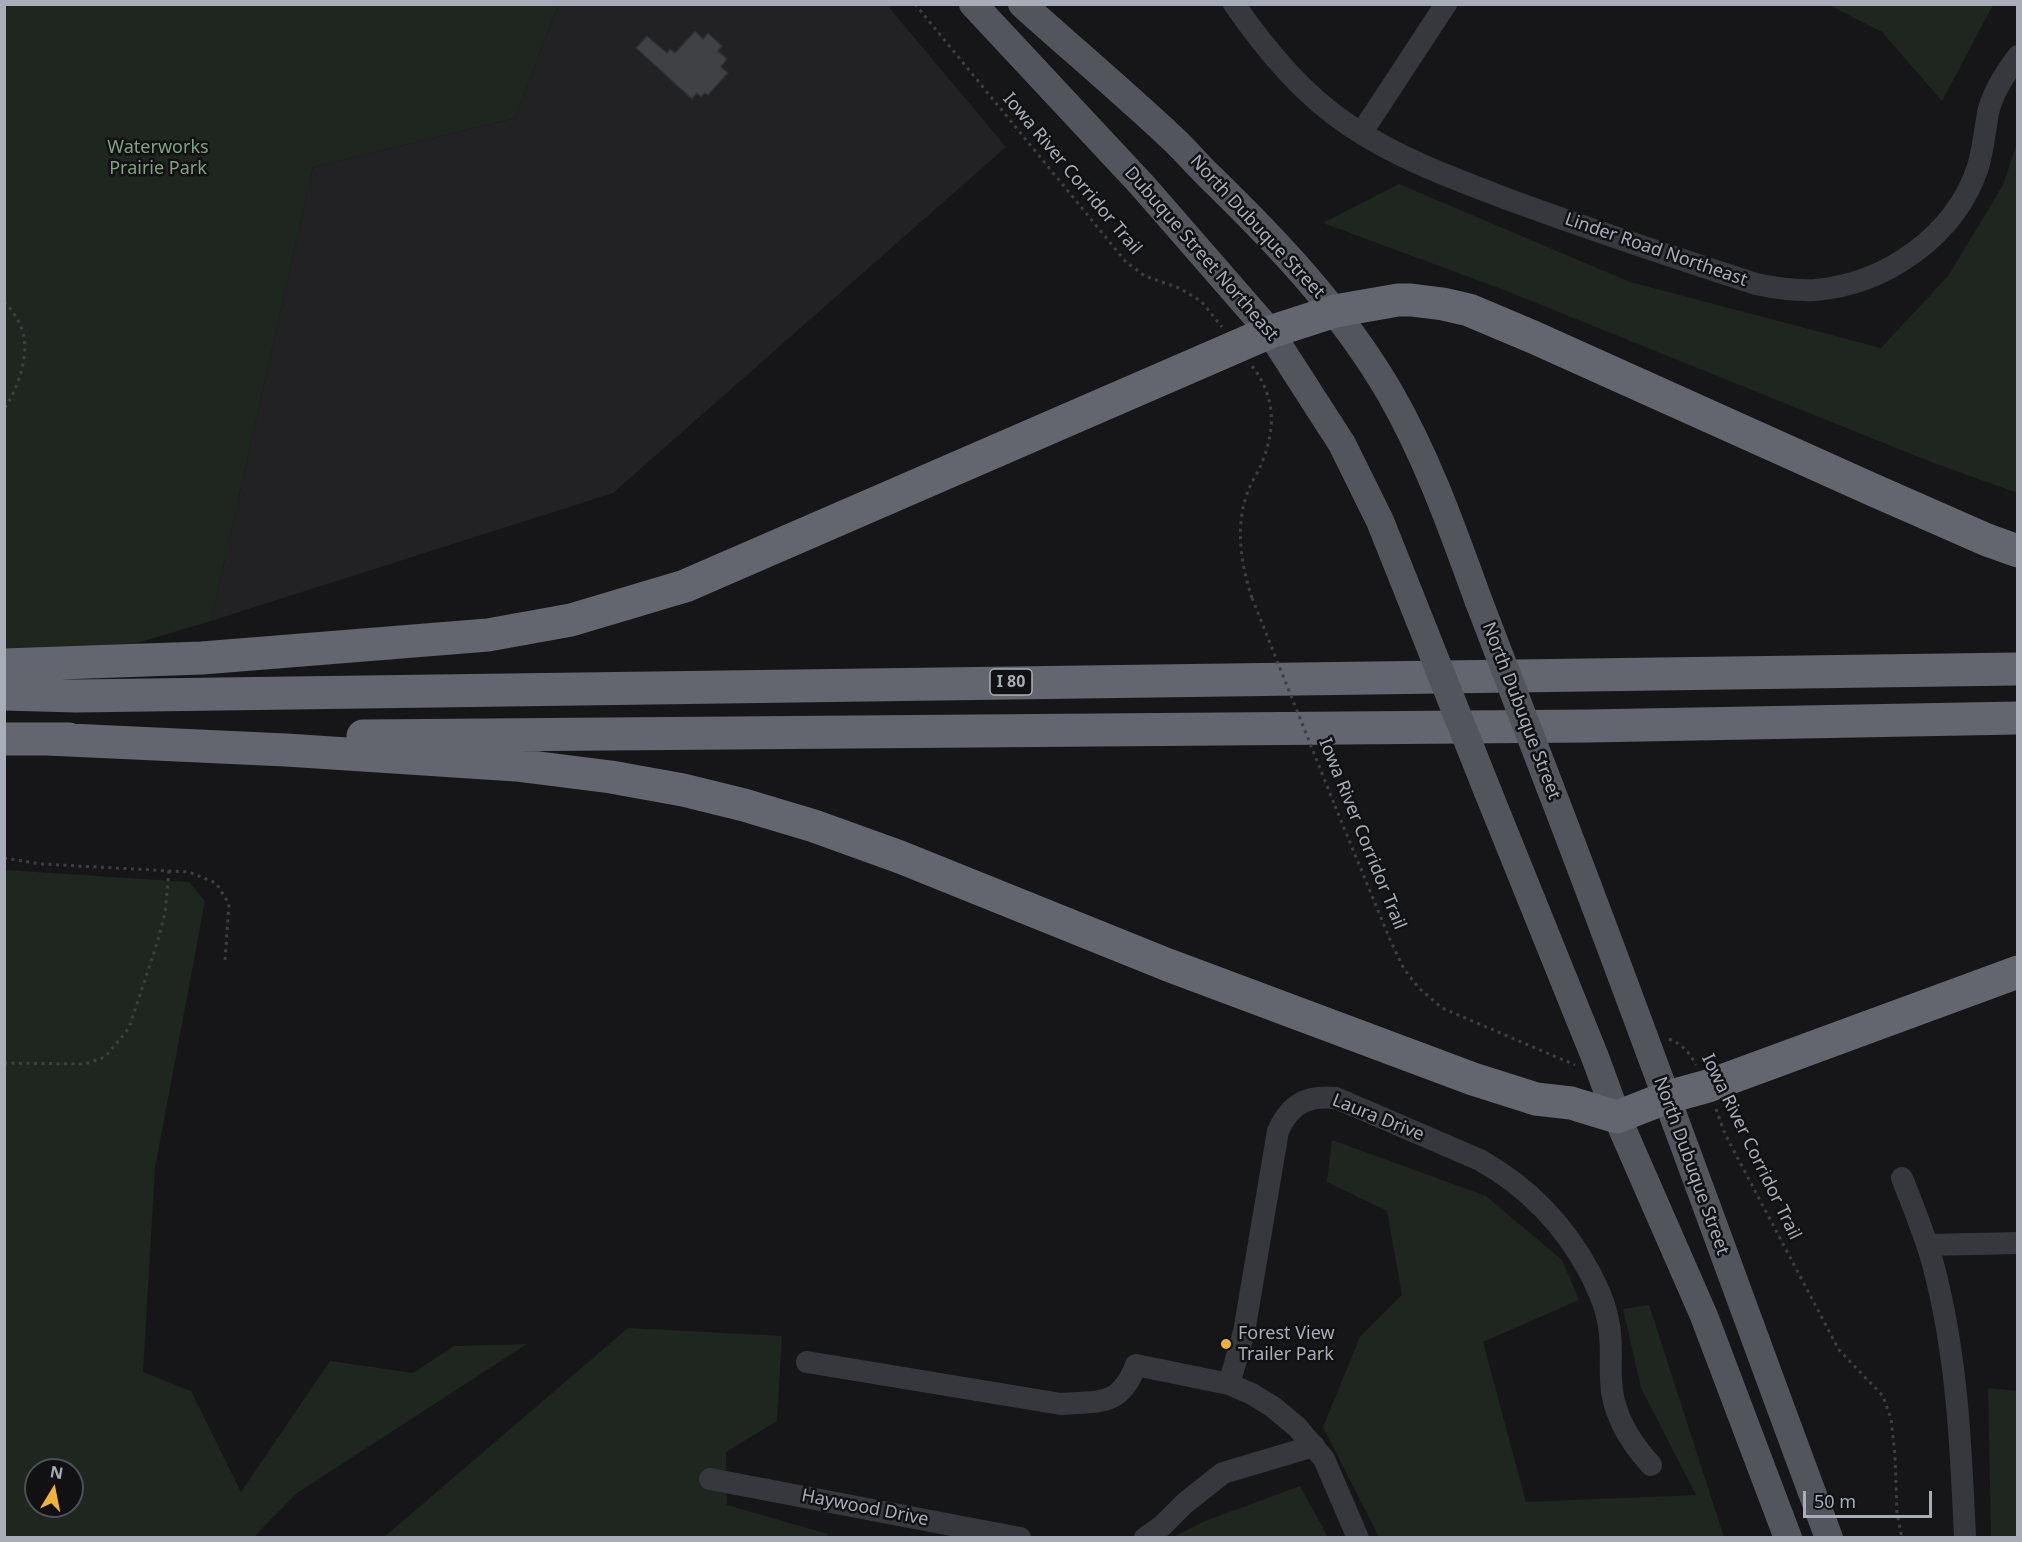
<!DOCTYPE html>
<style>
body{margin:0}
#map{position:relative;width:2022px;height:1542px;overflow:hidden;background:#161618;font-family:"Noto Sans",sans-serif}
canvas{display:block}
.frame{position:absolute;inset:0;border:6px solid #a8adb8;pointer-events:none}
.north{position:absolute;left:24px;top:1458px;width:60px;height:60px;box-sizing:border-box;background:#111113;border:2px solid #4d4f55;border-radius:50%;rotate:10deg;font-size:16px;font-weight:700;line-height:24px;text-align:center;color:#a8adb8}
.north::after{content:'';display:block;margin:auto;width:21px;height:27px;background:#f2b134;clip-path:polygon(50% 0,100% 100%,50% 72%,0 100%)}
.scale{position:absolute;left:1803px;top:1491px;width:129px;height:27px;box-sizing:border-box;border:3px solid #a8adb8;border-top:0;padding-left:8px;font-size:18px;line-height:21px;white-space:nowrap;color:#a8adb8;-webkit-text-stroke:4px #111113;paint-order:stroke}
</style>
<div id="map">
<canvas width="2022" height="1542"></canvas>
<div class="frame"></div>
<div class="north">N</div>
<div class="scale">50 m</div>
</div>
<script>
const g = document.querySelector('canvas').getContext('2d');
g.lineJoin = 'round';
function fill(path, color) {
  g.fillStyle = color;
  g.fill(path, 'evenodd');
}
function stroke(path, color, width, dash) {
  g.strokeStyle = color;
  g.lineWidth = width;
  g.lineCap = dash ? 'butt' : 'round';
  g.setLineDash(dash || []);
  g.stroke(path);
}
function drawText(font, color, halo, rows, align = 'center') {
  g.font = font + ' "Noto Sans",sans-serif';
  g.lineWidth = 5;
  g.setLineDash([]);
  g.textBaseline = 'middle';
  g.strokeStyle = halo;
  g.fillStyle = color;
  for (const [text, x, y, turn = 0] of rows) {
    g.save();
    g.translate(x, y);
    g.rotate((+turn || 0) * Math.PI / 180);
    g.textAlign = isNaN(turn) ? turn : align;
    if (halo) g.strokeText(text, 0, 0);
    g.fillText(text, 0, 0);
    g.restore();
  }
}
fill(new Path2D(`
 M558,5H887L1006,147L613,493L211,621L313,167L515,118Z`), '#222225');
fill(new Path2D(`
 M5,5H558L515,118L313,167L211,621L67,664H5Z
 M1829,5H1993L1942,101L1882,32Z
 M2017,143V493L1926,460L1504,290L1323,223L1399,184L1630,282L1881,348L1948,276L2003,185Z
 M5,870L189,882L205,901L155,1168L143,1372L191,1391L241,1492L330,1361L413,1373L454,1346L527,1344L297,1493L254,1537H5ZM36,1470H72V1506H36Z
 M1332,1140L1486,1196L1562,1260L1579,1300L1483,1342L1526,1502L1696,1495L1641,1388L1623,1309L1649,1305L1724,1537H1379L1323,1427L1360,1337L1402,1295L1387,1211L1327,1182Z
 M628,1328L782,1336L777,1421L726,1452L727,1505L828,1534L827,1537L383,1538Z
 M1988,1388L2017,1391V1537H1991Z
 M1300,1486L1328,1537H1173L1205,1521Z`), '#1e261f');
const building = new Path2D(`
 M695,31L703,39L708,33L722,46L718,51L727,59L721,67L728,73L708,95L705,93L701,97L697,93L692,99L636,48L647,36L667,53L670,49L675,53Z`);
fill(building, '#404145');
stroke(building, '#303034', 1.5);
stroke(new Path2D(`
 M915,4L1126,262L1145,276L1179,288L1201,301L1222,327
 M4,302C14,311 22,325 24,338C28,359 16,393 4,409
 M1252,366C1276,397 1276,429 1261,465C1257,474 1250,484 1247,494C1235,527 1241,565 1252,598
 M1335,806L1391,942L1404,969L1419,988L1442,1008L1575,1065
 M4,858L42,864L189,872L216,883L229,904L225,960
 M1669,1039C1682,1044 1690,1053 1696,1065
 M4,1063L85,1064L105,1057L129,1028L158,940L165,913L169,871
 M1716,1109L1725,1134L1839,1350L1883,1396L1891,1419L1895,1455L1897,1513L1902,1538`), '#3d3f44', 3, [3, 4.5]);
stroke(new Path2D(`
 M1234,4C1266,50 1303,95 1350,126C1399,159 1455,179 1510,200C1591,230 1673,257 1756,284C1775,288 1795,291 1815,290C1886,284 1955,236 1978,167C1983,149 1985,131 1988,113C1992,93 2006,72 2018,56
 M1362,132L1446,4
 M1902,1178C1913,1206 1925,1235 1933,1264C1957,1354 1961,1445 1965,1538
 M1928,1245L2018,1243
 M807,1362L1061,1404C1100,1401 1120,1407 1136,1365L1229,1384L1252,1394L1273,1407L1297,1427L1324,1459L1358,1538
 M1229,1384L1244,1332L1278,1131C1290,1104 1307,1095 1336,1098L1480,1160C1528,1187 1564,1224 1590,1273C1597,1287 1604,1301 1607,1316C1613,1338 1610,1358 1611,1380C1612,1413 1629,1441 1651,1465
 M710,1479L1020,1538
 M1145,1538L1162,1526L1185,1503L1223,1473L1314,1446`), '#37383d', 22);
stroke(new Path2D(`
 M973,4L1142,185L1270,332L1342,444L1380,521L1410,596
 M1022,4C1072,49 1123,92 1172,138C1184,149 1195,162 1207,174C1276,241 1341,309 1390,393C1428,459 1453,531 1479,602
 M1550,787C1646,1036 1735,1287 1829,1538
 M1488,792L1595,1057L1617,1117L1704,1316L1788,1538`), '#53555c', 28);
stroke(new Path2D(`
 M4,665L202,658L488,635L571,620L685,586L1270,332L1335,311L1398,300H1411L1443,304L1469,310L1533,337L1871,489L1987,540L2018,551
 M4,694L76,696L2018,669
 M363,736L1588,726L2018,718
 M4,739H69
 M47,739L286,750L516,765L611,777L683,790L744,805L814,826L900,857L1168,965L1473,1079L1536,1099L1571,1103L1617,1117L1668,1097L1708,1086L2018,972`), '#63666e', 33);
stroke(new Path2D(`
 M1252,598L1335,806`), '#3d3f44', 3, [3, 4.5]);
stroke(new Path2D(`
 M1410,596L1488,792
 M1479,602L1550,787`), '#53555c', 28);
for (const [x, y, r, color] of [
 [1226,1344,6,"#f2b134"]
]) {
  const dot = new Path2D();
  dot.arc(x, y, r, 0, 2 * Math.PI);
  g.fillStyle = color;
  g.fill(dot);
  stroke(dot, '#111113', 2);
}
for (const [x, y, w] of [
 [1011,682,42]
]) {
  const box = new Path2D();
  box.roundRect(x - w / 2, y - 13, w, 26, 4.5);
  g.fillStyle = '#111113';
  g.fill(box);
  stroke(box, '#a8adb8', 1.5);
}
drawText('bold 16px', '#a8adb8', null, [
 ["I 80",1011,682]
]);
drawText('18px', '#7fa381', '#111113', [
 ["Waterworks",158,148],
 ["Prairie Park",158,169]
]);
drawText('18px', '#a8adb8', '#111113', [
 ["Iowa River Corridor Trail",1072,174,50],
 ["North Dubuque Street",1257,227,47],
 ["Linder Road Northeast",1656,250,19],
 ["Dubuque Street Northeast",1201,254,49],
 ["North Dubuque Street",1521,711,69],
 ["Iowa River Corridor Trail",1362,834,68],
 ["Laura Drive",1378,1118,22],
 ["Iowa River Corridor Trail",1751,1147,64],
 ["North Dubuque Street",1691,1166,70],
 ["Haywood Drive",865,1508,11]
]);
drawText('18px', '#a8adb8', '#111113', [
 ["Forest View",1238,1334],
 ["Trailer Park",1238,1355]
], 'left');
</script>
